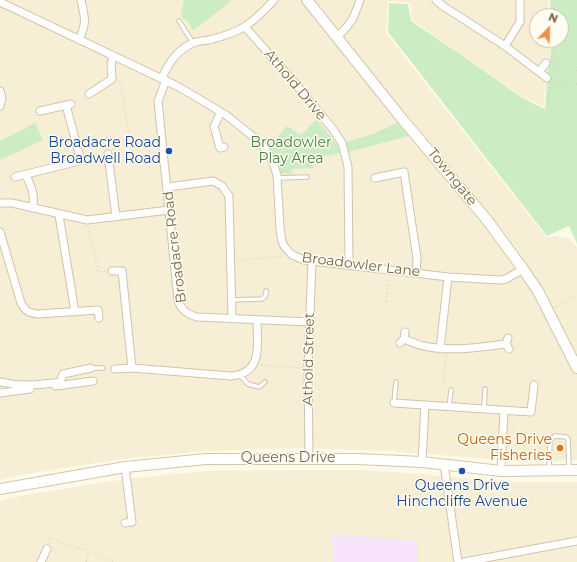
<!DOCTYPE html>
<style>
body{margin:0}
#map{position:relative;width:577px;height:562px;overflow:hidden;background:#fefae8;font-family:Montserrat,sans-serif}
canvas{display:block}
.north{position:absolute;left:529px;top:8px;width:40px;height:40px;box-sizing:border-box;background:#fffcf0;border:1px solid #cac0ad;border-radius:50%;rotate:23deg;font-size:11px;font-weight:700;line-height:16px;text-align:center;color:#7a6549}
.north::after{content:'';display:block;margin:auto;width:14px;height:18px;background:#ef8f46;clip-path:polygon(50% 0,100% 100%,50% 72%,0 100%)}
</style>
<div id="map">
<canvas width="577" height="562"></canvas>
<div class="north">N</div>
</div>
<script>
const g = document.querySelector('canvas').getContext('2d');
g.lineJoin = 'round';
function fill(path, color) {
  g.fillStyle = color;
  g.fill(path, 'evenodd');
}
function stroke(path, color, width, dash) {
  g.strokeStyle = color;
  g.lineWidth = width;
  g.lineCap = dash ? 'butt' : 'round';
  g.setLineDash(dash || []);
  g.stroke(path);
}
function drawText(font, color, halo, rows, align = 'center') {
  g.font = font + ' Montserrat,sans-serif';
  g.lineWidth = 3;
  g.setLineDash([]);
  g.textBaseline = 'middle';
  g.strokeStyle = halo;
  g.fillStyle = color;
  for (const [text, x, y, turn = 0] of rows) {
    g.save();
    g.translate(x, y);
    g.rotate((+turn || 0) * Math.PI / 180);
    g.textAlign = isNaN(turn) ? turn : align;
    if (halo) g.strokeText(text, 0, 0);
    g.fillText(text, 0, 0);
    g.restore();
  }
}
fill(new Path2D(`
 M0,0H548L549,16H537V40H551L543,106L521,96L412,20L411,3L388,1L386,33L546,237L558,236L569,239L577,247V460L526,462L390,451L302,448L205,451L115,460L20,475L0,480Z
 M309,470H358L421,474L500,482H577V562H0V501L25,495L126,479L206,471Z`), '#f6eed5');
fill(new Path2D(`
 M332,534L417,541V562H333Z`), '#f7e4fa');
fill(new Path2D(`
 M184,0H232L206,21L193,30L189,23L181,16Z
 M550,0H577V244L569,226L547,236L388,32L389,3L408,4L411,21L460,54L521,97L545,109L547,78L552,40H561V16H551Z
 M317,119L338,146L340,153L313,159L314,168L292,169L291,174L279,173L275,158L268,147L287,126L301,135Z
 M403,120L416,134L345,153L342,143L373,134Z
 M35,123L43,140L0,160V141Z`), '#ccedc4');
const lane = new Path2D(`
 M179,21L193,43
 M278,178L307,177
 M231,300L261,299L264,298L266,294V291
 M91,368H103
 M240,375L248,384L259,387L265,382
 M394,403L396,382
 M449,407L451,390
 M484,409L485,389
 M549,470L550,440L555,436L566,437L568,439L569,468`);
const street = new Path2D(`
 M436,0L443,6L505,46L547,78
 M0,2L179,87L226,115L261,143L272,160L277,175L280,228L282,241L284,246L292,255L304,260L448,277L500,280L506,279L523,269
 M245,27L294,82L332,128L342,143L348,167L349,265
 M337,37C351,24 354,18 360,0
 M79,40C87,22 85,19 81,0
 M505,46L520,22V0
 M539,72L546,63
 M162,78C168,64 176,51 191,44C196,41 203,41 209,40C221,37 234,33 244,27C255,20 265,10 274,0
 M166,80L158,101L178,300C181,310 187,314 197,317L310,322
 M0,91L2,98L0,106
 M89,94L112,79L111,64L113,56
 M40,111L71,104
 M221,112L214,126L220,148L224,147
 M108,154L116,217
 M26,175C31,186 36,196 32,208
 M15,177L79,161L80,158L66,105
 M375,178L404,172L417,258L416,273
 M168,187L213,181L222,186L229,196L232,319
 M0,203H12L87,220L169,210
 M59,215L75,312
 M0,232L21,303C25,311 29,313 38,314L98,310L99,318
 M112,271H122L132,368
 M508,338L506,344L509,349
 M404,339C410,341 417,345 424,346C451,352 479,347 506,344
 M400,343L404,339L405,332
 M440,349L448,277
 M115,369L132,368L231,376C264,373 257,344 257,320
 M0,382C21,387 39,385 60,382L63,374L91,368
 M56,386L93,381
 M0,393L30,389
 M394,403L531,412L534,385
 M309,458L308,368L312,261
 M422,462L425,405
 M444,464L458,562
 M125,467L132,522L125,523
 M501,471L504,411
 M41,562L47,549
 M464,562L577,541`);
const secondary = new Path2D(`
 M307,0L403,120L487,220L523,269L538,291L577,368
 M0,489L125,467L206,459H358L422,462L501,471L577,470`);
stroke(lane, '#d1c4ac', 5.5);
stroke(street, '#d1c4ac', 9);
stroke(secondary, '#d4c6a9', 12);
stroke(new Path2D(`
 M554,0V16
 M561,38L571,54L577,71
 M554,40L553,55L562,78L559,84
 M551,83L548,98L552,113
 M552,83L577,84
 M351,148L365,146L378,133L400,131
 M112,149L115,143L126,140L129,135L123,102L125,101L119,81
 M283,171L285,160L291,154
 M88,227L98,272L105,271
 M237,260L284,256
 M386,305L388,278
 M556,307L577,296
 M446,356L444,377L445,386L447,388
 M261,365L302,368
 M48,543L50,538L67,545L89,550L113,562
 M86,562L89,551`), '#dbc3a0', 1, [1, 3]);
stroke(lane, '#fff', 3.5);
stroke(street, '#fff', 7);
stroke(secondary, '#fff', 10);
for (const [x, y, r, color] of [
 [169,151,4,"#1a4fb4"],
 [560,448,4,"#e8710a"],
 [462,471,4,"#1a4fb4"]
]) {
  const dot = new Path2D();
  dot.arc(x, y, r, 0, 2 * Math.PI);
  g.fillStyle = color;
  g.fill(dot);
  stroke(dot, '#fffcf0', 1.5);
}
drawText('14px', '#7a6549', '#fffcf0', [
 ["Athold Drive",295,85,50],
 ["Towngate",452,177,51],
 ["Broadacre Road",175,247,-97],
 ["Broadowler Lane",361,265,7],
 ["Athold Street",309,359,-89],
 ["Queens Drive",288,458]
]);
drawText('14px', '#164399', '#fffcf0', [
 ["Broadacre Road",161,143],
 ["Broadwell Road",161,159],
 ["Queens Drive",462,486,"center"],
 ["Hinchcliffe Avenue",462,502,"center"]
], 'right');
drawText('14px', '#468140', '#fffcf0', [
 ["Broadowler",291,143],
 ["Play Area",291,159]
]);
drawText('14px', '#c56008', '#fffcf0', [
 ["Queens Drive",552,440],
 ["Fisheries",552,456]
], 'right');
</script>
